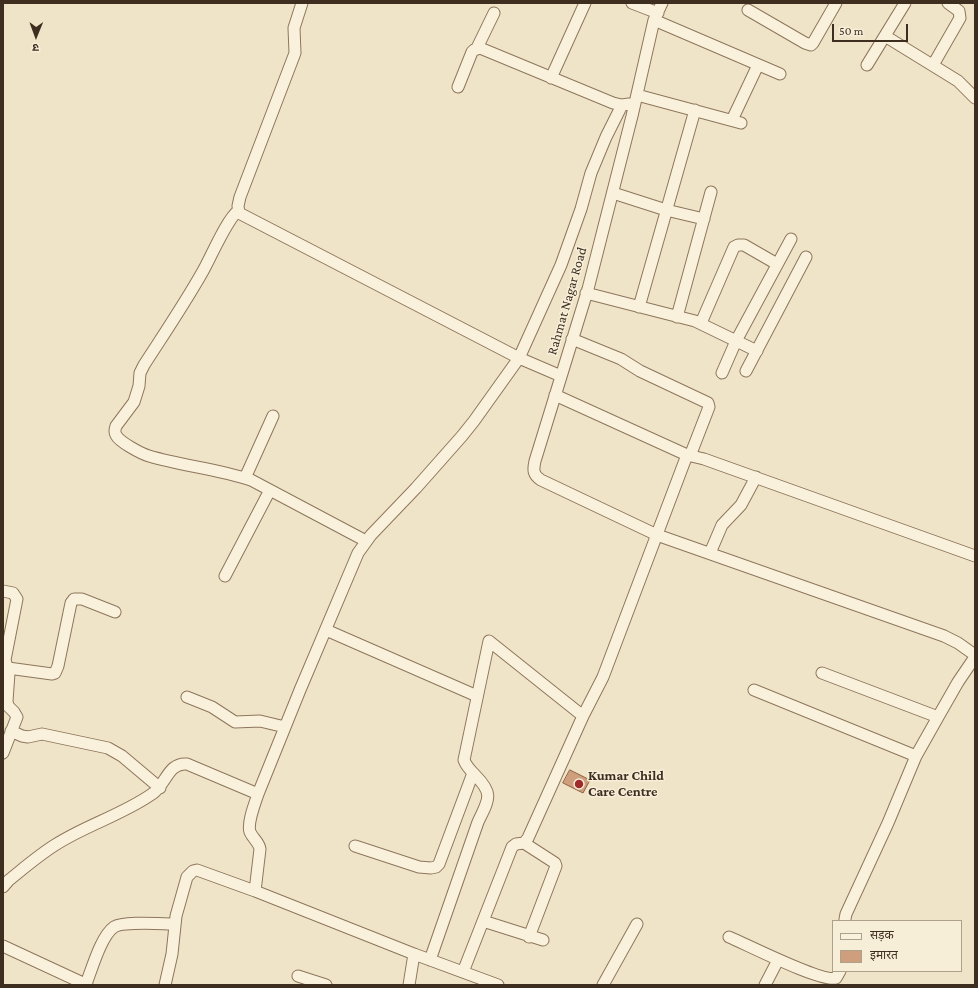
<!DOCTYPE html>
<meta charset="utf-8">
<style>
body{margin:0}
#map{position:relative;width:978px;height:988px;overflow:hidden;background:#f0e4c8;font-family:"Crimson Pro","Noto Sans Devanagari",serif}
canvas{display:block}
.frame{position:absolute;inset:0;border:4px solid #3d2e20;pointer-events:none}
.legend{position:absolute;left:832px;top:920px;width:130px;height:52px;box-sizing:border-box;background:#f7eed8;border:1px solid #ada18e;margin:0;padding:5px 7px;list-style:none;font-size:12px;color:#3d2e20}
.legend li{display:flex;align-items:center;gap:8px;height:20px}
.legend b{width:20px;border:1px solid #ada18e}
.north{position:absolute;left:16px;top:16px;width:40px;height:40px;-webkit-text-stroke:3px #f7eed8;paint-order:stroke;rotate:181deg;font-size:11px;font-weight:700;line-height:16px;text-align:center;color:#3d2e20}
.north::after{content:'';display:block;margin:auto;width:14px;height:18px;background:#3d2e20;clip-path:polygon(50% 0,100% 100%,50% 72%,0 100%)}
.scale{position:absolute;left:832px;top:24px;width:76px;height:18px;box-sizing:border-box;border:2px solid #3d2e20;border-top:0;padding-left:5px;font-size:12px;line-height:14px;white-space:nowrap;color:#3d2e20;-webkit-text-stroke:3px #f7eed8;paint-order:stroke}
</style>
<div id="map">
<canvas width="978" height="988"></canvas>
<div class="frame"></div>
<ul class="legend">
<li><b style="height:5px;background:#faf1dc"></b>सड़क</li>
<li><b style="height:11px;background:#cf9f7d"></b>इमारत</li>
</ul>
<div class="north">उ</div>
<div class="scale">50 m</div>
</div>
<script>
const g = document.querySelector('canvas').getContext('2d');
g.lineJoin = 'round';
function fill(path, color) {
  g.fillStyle = color;
  g.fill(path, 'evenodd');
}
function stroke(path, color, width, dash) {
  g.strokeStyle = color;
  g.lineWidth = width;
  g.lineCap = dash ? 'butt' : 'round';
  g.setLineDash(dash || []);
  g.stroke(path);
}
function drawText(font, color, halo, rows, align = 'center') {
  g.font = font + ' "Crimson Pro",serif';
  g.lineWidth = 3;
  g.setLineDash([]);
  g.textBaseline = 'middle';
  g.strokeStyle = halo;
  g.fillStyle = color;
  for (const [text, x, y, turn = 0] of rows) {
    g.save();
    g.translate(x, y);
    g.rotate((+turn || 0) * Math.PI / 180);
    g.textAlign = isNaN(turn) ? turn : align;
    if (halo) g.strokeText(text, 0, 0);
    g.fillText(text, 0, 0);
    g.restore();
  }
}
const building = new Path2D(`
 M570,770L590,780L583,793L563,783Z`);
fill(building, '#cf9f7d');
stroke(building, '#8d5f41', 1);
const minor = new Path2D(`
 M302,3L294,28L295,53L240,197L238,206L239,213L519,358L561,376
 M632,3L658,13
 M662,3L654,20L632,116L588,289L535,461C533,470 533,475 541,480L657,535L944,636L958,643L975,655
 M748,10L805,43L811,45L813,43L836,3
 M654,20L780,74
 M885,36L958,81L975,98
 M477,48L494,13
 M867,65L905,3
 M933,65L960,18L959,11L948,3
 M551,78L585,3
 M458,87L472,52L474,50L480,48L613,103L622,105L629,104
 M637,95L741,123
 M732,120L758,65
 M613,193L666,210L704,219
 M238,211C227,219 211,257 203,271C185,303 164,334 144,365L140,373L139,386L134,402L116,426C115,429 114,432 116,435C119,442 142,454 149,456C183,466 218,469 251,480L366,541
 M586,293L695,321L757,351
 M639,307L695,110
 M677,317L711,192
 M701,323L734,247L738,245H744L777,264
 M572,339L621,359L640,371L708,403L709,407L690,456
 M746,371L806,257
 M722,373L736,341L791,239
 M555,395L687,455
 M245,478L273,416
 M710,553L722,525L741,505L756,477
 M225,576L270,490
 M3,591L13,593L17,599L5,660L9,673L7,701L8,706L14,712L17,717L3,753
 M326,630L477,696
 M8,668L52,674L55,673L58,666L71,603L74,599H82L115,612
 M822,673L938,717L958,682L975,657
 M754,690L916,756
 M187,697L212,707L235,722L260,721L285,727
 M11,731L22,736L28,737L42,734L108,748L122,756L160,788
 M258,794L300,690L358,553L371,535L416,488L462,436L474,421L519,358L561,265L581,209L591,173L606,137L622,105
 M524,843L555,863L556,866L529,937
 M355,846L419,867L431,868L436,867L439,864L473,773
 M3,887L9,880C24,868 39,855 55,845C86,825 122,815 152,794C166,785 168,762 187,764L258,794C255,803 247,823 250,832C253,839 259,842 260,849L255,891
 M483,921L543,940
 M845,921V919L846,914L888,823L916,756L938,717
 M729,937C746,944 822,983 836,978L840,971
 M3,946L87,985
 M430,960L478,822C489,799 494,794 475,775C470,770 466,766 464,760L489,641L583,716
 M463,972L512,847L516,844L524,843L528,838L583,716L603,677L687,455L704,459L975,556
 M298,976L326,985
 M86,984C92,969 101,936 114,927C124,921 162,924 175,924
 M165,985L172,954L176,916L187,877L193,871L197,870L255,891L414,954L498,985
 M409,985L414,954
 M603,985L637,924
 M765,985L778,960`);
stroke(minor, '#8d765c', 13);
stroke(minor, '#faf1dc', 11);
for (const [x, y, r, color] of [
 [579,784,5,"#9e2a2b"]
]) {
  const dot = new Path2D();
  dot.arc(x, y, r, 0, 2 * Math.PI);
  g.fillStyle = color;
  g.fill(dot);
  stroke(dot, '#f7eed8', 1.5);
}
drawText('14px', '#3d2e20', '#f7eed8', [
 ["Rahmat Nagar Road",567,301,-74]
]);
drawText('bold 14px', '#3d2e20', '#f7eed8', [
 ["Kumar Child",588,776],
 ["Care Centre",588,792]
], 'left');
</script>
